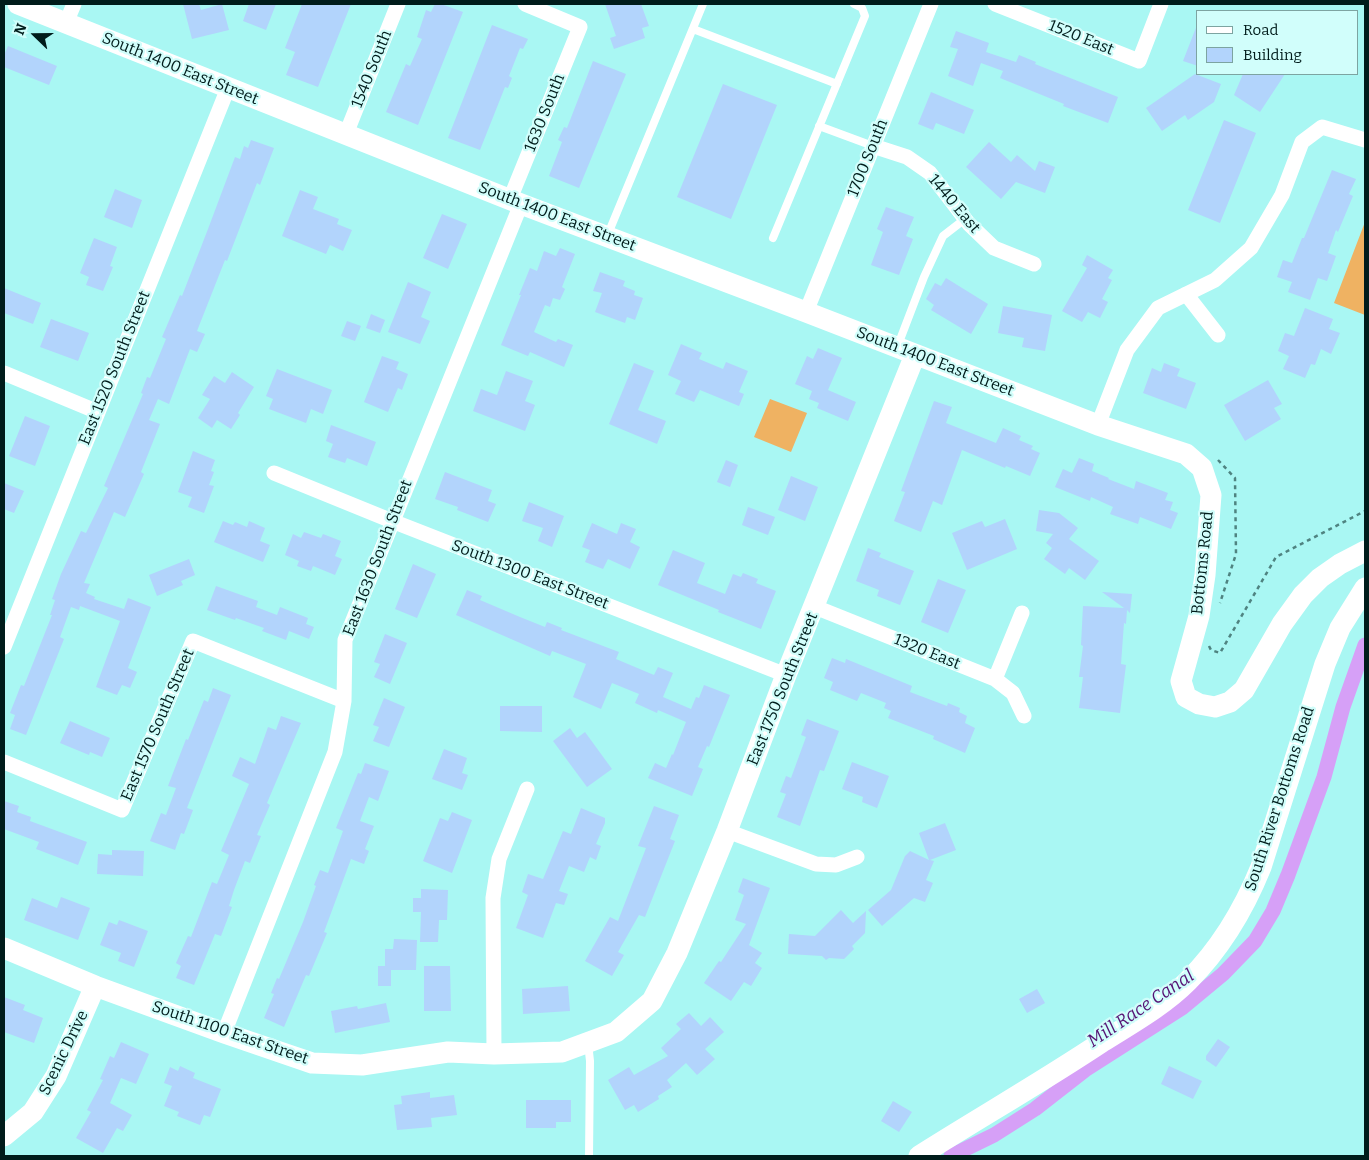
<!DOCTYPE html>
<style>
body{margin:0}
#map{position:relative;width:1369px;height:1160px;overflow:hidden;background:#a9f7f3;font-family:Bitter,serif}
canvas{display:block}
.frame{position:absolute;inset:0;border:5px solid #001c1b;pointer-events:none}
.legend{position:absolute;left:1196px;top:10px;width:162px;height:65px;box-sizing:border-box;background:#d1fefb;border:1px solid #7da4a1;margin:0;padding:6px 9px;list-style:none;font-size:15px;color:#001c1b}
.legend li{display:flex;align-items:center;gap:10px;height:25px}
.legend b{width:25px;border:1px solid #7da4a1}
.north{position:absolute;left:10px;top:10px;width:50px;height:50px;-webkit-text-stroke:4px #d1fefb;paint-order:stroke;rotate:292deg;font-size:14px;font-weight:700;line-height:20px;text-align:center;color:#001c1b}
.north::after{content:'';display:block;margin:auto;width:18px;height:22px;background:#001c1b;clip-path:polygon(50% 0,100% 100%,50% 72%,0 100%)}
</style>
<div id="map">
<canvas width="1369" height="1160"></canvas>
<div class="frame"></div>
<ul class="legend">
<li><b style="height:6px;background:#fff"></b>Road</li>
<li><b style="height:14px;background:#b2d4fc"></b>Building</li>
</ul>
<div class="north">N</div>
</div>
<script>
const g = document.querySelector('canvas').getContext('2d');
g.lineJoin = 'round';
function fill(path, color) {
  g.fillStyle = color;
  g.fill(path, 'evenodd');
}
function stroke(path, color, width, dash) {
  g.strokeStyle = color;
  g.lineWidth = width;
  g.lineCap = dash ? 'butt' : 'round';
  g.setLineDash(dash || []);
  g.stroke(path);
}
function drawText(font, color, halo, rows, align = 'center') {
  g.font = font + ' Bitter,serif';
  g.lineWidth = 4.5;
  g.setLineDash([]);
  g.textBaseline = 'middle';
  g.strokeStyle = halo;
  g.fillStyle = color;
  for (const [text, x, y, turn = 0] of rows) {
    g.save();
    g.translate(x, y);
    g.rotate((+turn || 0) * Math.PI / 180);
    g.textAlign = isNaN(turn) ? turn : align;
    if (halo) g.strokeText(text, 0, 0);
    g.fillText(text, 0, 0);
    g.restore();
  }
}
fill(new Path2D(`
 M1365,222V315L1334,303Z
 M770,399L807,413L791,452L754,437Z`), '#efb262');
stroke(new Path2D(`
 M951,1156L994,1135L1035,1109L1085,1070L1182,1008L1223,974L1255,941L1273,911L1288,875L1324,777L1343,707L1365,645`), '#d6a0f7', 15);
fill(new Path2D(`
 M183,4H199L201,10L222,4L229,30L192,39Z
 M249,4H276L266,30L243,21Z
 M302,4H351L318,87L286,75L295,52L285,48Z
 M435,4H441L463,12L418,125L386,112L406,64L410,66L422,39L417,37L426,10L431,12Z
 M605,4H641L649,26L642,28L645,38L614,49L610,38L616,36Z
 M492,25L528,39L523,49L520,48L509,76L512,78L508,88L505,87L480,150L448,138Z
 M1197,25H1198V66L1183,61Z
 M956,31L989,43L986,52L1016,62L1019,55L1036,62L1035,64L1118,97L1108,123L1063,106L1064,104L1000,78L1003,71L981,63L973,86L948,76L958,49L950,47Z
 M8,46L57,66L49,85L4,67V55Z
 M593,61L626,74L579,188L549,176L562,142L558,140L564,127L567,128Z
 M1195,74L1221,84L1214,102L1188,120L1185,115L1162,131L1146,108Z
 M1243,74H1285L1260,112L1234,95Z
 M723,84L777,105L731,219L677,197Z
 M931,92L974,110L964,134L936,123L933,130L918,124Z
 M1224,120L1256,133L1220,223L1188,210Z
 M251,140L274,148L260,185L257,183L227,261L225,260L197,331L205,334L197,352L190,349L169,404L158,399L149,420L160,424L141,472L144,474L125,517L114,512L84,583L90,584L86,593L95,597L94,599L124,609L128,598L151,607L128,668L137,672L130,688L122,685L117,695L96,687L120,621L80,606L79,610L71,607L60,637L64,639L26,735L10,729L15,715L10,713L21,685L24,686L52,615H50L55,600L52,599L61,574L81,531L86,533L108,488L104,486L143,394L141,393L147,377L150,378L166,339L162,337L180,295L182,296L208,229L235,157L240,159L244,146L248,148Z
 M989,142L1011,162L1017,155L1035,171L1039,161L1055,167L1045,193L1016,182L1001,199L966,167Z
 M1332,170L1356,179L1349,194L1353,196L1338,232L1336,230L1328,253L1336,256L1327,281L1318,278L1310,300L1288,292L1292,282L1277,277L1283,260L1292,263L1302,238H1304Z
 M115,189L142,200L132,228L104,217Z
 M300,190L318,197L313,209L339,219L337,224L352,230L343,251L330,245L326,254L282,236Z
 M886,207L914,217L906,236L913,239L899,275L871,265L883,232L877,229Z
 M442,214L467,224L448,269L423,258Z
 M94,238L117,247L110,266L113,267L103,291L86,285L89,277L80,273Z
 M560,248L575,254L562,287L565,289L560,300L553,298L550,307L545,305L534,332L556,342L558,339L573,345L564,367L530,352L528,356L501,345L521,295H519L530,268L537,271L544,251L556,256Z
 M1087,255L1113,270L1108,278L1112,280L1102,299L1108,302L1100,318L1088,312L1082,322L1062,311L1087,268L1082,265Z
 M600,272L625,281L623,286L635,291L634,295L643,298L635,320L627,317L625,323L595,312L602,293L593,291Z
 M946,278L988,304L971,334L931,310L934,305L926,299L935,283L941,286Z
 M408,282L431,292L421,317L430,321L420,344L388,332Z
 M4,288L41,303L33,324L4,313Z
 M1003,306L1052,315L1045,351L1022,347L1024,338L998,333Z
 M1305,308L1333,319L1329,329L1340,333L1331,354L1321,349L1315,365L1311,364L1305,378L1283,369L1289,356L1278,351L1285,333L1294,336Z
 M371,314L385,320L380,333L366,328Z
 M51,319L89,333L78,361L40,347Z
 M347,321L361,326L355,341L341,336Z
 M681,344L702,353L699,359L723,369L726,362L748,371L739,392L744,394L739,406L700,390L694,402L675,394L681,381L668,375Z
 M818,348L842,358L828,390L856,402L848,421L817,408L819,403L809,399L812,391L795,384L807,356L813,359Z
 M382,356L399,362L396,369L408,374L402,390L398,388L388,412L364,402Z
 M634,363L654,371L638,410L666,421L657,444L609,424Z
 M1164,363L1180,369L1177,376L1196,383L1186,409L1143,393L1152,368L1161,372Z
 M277,369L332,390L323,414L311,409L306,423L269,409L273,399L266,396Z
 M506,371L533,381L525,401L535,405L525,431L473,411L481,389L497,395Z
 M232,372L254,387L238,413L240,415L231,429L217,420L212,428L198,418L210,399L202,395L214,376L225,383Z
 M1268,380L1282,404L1274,408L1281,419L1245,441L1224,405Z
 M934,401L952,407L946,423L996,443L1003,428L1021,436L1019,440L1033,446L1031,449L1040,453L1030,476L1006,466L1005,468L962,450L942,505L933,501L921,532L894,521L905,492L901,491Z
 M25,416L50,426L35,466L9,456Z
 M331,425L376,442L367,466L347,458L345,463L328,457L333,444L326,441Z
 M193,451L215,460L211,471L214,472L209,485L214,486L204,513L188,507L192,497L178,492Z
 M1079,458L1094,464L1092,471L1109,478L1108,479L1134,489L1136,481L1168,493L1165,500L1173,502L1170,510L1178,513L1171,529L1140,517L1138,524L1110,514L1113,507L1091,497L1090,501L1055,487L1063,469L1072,473Z
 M726,460L738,465L730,487L717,482Z
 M445,472L492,490L488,501L496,504L488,522L457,510L458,507L435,499Z
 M791,476L818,487L805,521L778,510Z
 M4,483L24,491L14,513L4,509Z
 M529,502L564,516L552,547L538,541L543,528L522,521Z
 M748,507L775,517L768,535L742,525Z
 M1039,510L1059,513L1078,528L1069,539L1099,561L1085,580L1069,568L1065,574L1044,559L1052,548L1046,543L1053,534L1036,531Z
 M1005,519L1017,549L967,570L952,533L982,521L985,527Z
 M223,521L233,525L235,522L247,527L249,521L265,528L260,541L270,545L263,562L214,542Z
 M592,523L617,534L621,523L636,529L630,542L640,547L630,569L608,559L603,569L585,562L590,550L582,547Z
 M304,532L321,538L323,534L341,541L335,556L342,559L335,575L313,566L311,571L297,566L299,561L285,555L293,534L301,538Z
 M868,548L881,553L879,557L914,571L900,605L877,596L879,590L856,581Z
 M673,550L705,563L697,583L725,594L733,574L741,577L743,573L758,579L756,583L776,591L761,629L718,612L719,610L658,585Z
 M189,559L195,575L181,581L183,585L157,596L149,575Z
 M413,564L436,574L417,618L395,609Z
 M938,579L966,590L948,633L921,622Z
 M216,586L258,601L256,607L277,615L280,607L308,618L306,624L314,627L309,639L289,631L286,640L262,631L264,628L236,618L235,620L207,610Z
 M467,590L482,596L480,600L520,617L545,627L547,622L562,628L561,630L619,652L616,659L654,675L658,667L673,673L663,697L691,709L696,697L699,698L704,685L730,695L709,747L707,746L698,767L703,769L692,796L648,778L655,763L666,768L672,754L673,755L686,722L658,710L657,713L635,703L639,694L612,683L601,709L573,697L586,664L552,651L550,656L456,615Z
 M1102,592L1132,594L1130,613L1127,610L1126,624L1124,623L1121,664L1126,665L1120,713L1079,708L1083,677H1079L1083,646L1081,645L1083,606L1124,608Z
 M385,634L407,643L390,684L374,677L380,664L374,662Z
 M832,658L845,663L846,659L912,686L910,692L947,706L948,703L960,708L959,712L967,716L965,723L975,728L965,753L933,739L934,736L888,718L891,711L884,708L886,703L861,693L857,701L830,690L833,682L824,678Z
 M213,688L231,695L187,808L193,810L184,834L181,833L175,850L150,841L161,813L166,815L176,788L168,786L186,739L188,740L204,700L208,702Z
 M384,698L405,707L389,747L373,741L379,727L373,725Z
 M500,706H542V732L500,731Z
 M281,716L301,723L267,803L270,805L257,835L261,836L250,863L245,861L234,890L229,906L232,907L221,936L215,934L194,985L176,978L181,966L176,963L188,936L191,937L212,882L217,884L229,855L221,851L249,784L232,776L240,757L255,764L268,727L276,730Z
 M807,719L839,731L824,771L820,770L800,826L777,817L786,794L780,792L786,776L791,778L806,737L801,735Z
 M70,721L110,738L102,757L90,752L89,755L60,743Z
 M570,728L577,738L585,732L612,769L587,787L553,741Z
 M444,749L467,758L462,773L468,775L462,790L432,779Z
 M852,762L889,776L877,808L862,802L863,797L842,789Z
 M365,763L389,771L378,801L369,797L360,821L374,826L365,849L369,851L364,864L351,859L324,932L327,933L309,976L306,975L284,1027L264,1018L274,994L271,993L277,978L279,979L303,922L316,886L314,885L320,870L328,873L343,831L336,828L358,773L361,774Z
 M4,801L19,806L17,812L31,817L30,821L87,842L78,865L36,849L39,842L4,829Z
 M654,806L679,815L670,839L675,841L645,917L639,915L618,952L624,955L612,976L585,961L610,917L618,921L646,848L638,846Z
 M581,808L605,818V823L596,844L601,846L596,860L590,857L584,872L569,866L559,891L568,894L564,905L556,903L543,938L516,928L528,895L522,892L528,874L543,879L563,831L571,834Z
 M452,812L472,820L452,873L423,861L440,818L448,821Z
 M945,823L956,850L930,860L934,861L926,880L933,883L925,902L914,898L882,926L868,910L891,890L905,856L910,851L929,860L919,833Z
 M112,850L144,851L143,876L97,874L98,854L112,855Z
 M743,878L770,888L749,945L762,953L755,963L762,968L751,986L744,982L731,1001L704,983L719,961L721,962L746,924L735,920L744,895L738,892Z
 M421,889L448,890L447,920H439L438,942H420L421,912H413V898H421Z
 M61,897L90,908L78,940L24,920L32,898L57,908Z
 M841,910L853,923L866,911L865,933L852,946L854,949L844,959L829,958L826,960L822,956L788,954L789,934L815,936Z
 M119,920L148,931L134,967L118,961L121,953L100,945L109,922L117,925Z
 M394,939L417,940L416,970H391V986H378V966H385V949H393Z
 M424,966H450L451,1011H424Z
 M568,986L570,1011L523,1014L522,989Z
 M1037,989L1045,1003L1027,1013L1019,999Z
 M4,997L25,1005L23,1010L43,1018L34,1043L4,1032Z
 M386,1003L390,1022L335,1033L331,1011L357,1006L358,1009Z
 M689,1013L701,1026L710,1017L724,1032L705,1049L715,1059L697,1075L686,1063L667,1080L672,1087L658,1096L659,1099L638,1112L634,1105L625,1110L608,1080L629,1067L634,1075L668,1056L661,1048L681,1029L676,1024Z
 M1218,1039L1230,1047L1216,1067L1206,1060V1056Z
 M121,1042L149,1054L136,1084L121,1078L110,1103L132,1115L123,1131L117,1128L103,1153L76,1138L91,1112L87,1110L103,1080L100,1079L110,1056L114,1058Z
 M180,1066L195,1073L193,1078L221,1089L210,1117L204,1115L200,1125L177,1116L179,1112L164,1106L172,1086L164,1083L170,1067L178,1071Z
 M1169,1066L1202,1081L1193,1099L1161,1084Z
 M430,1092V1098L454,1095L457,1115L431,1118L432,1127L397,1130L394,1105L402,1104L401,1096Z
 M526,1100H571V1122H556V1128H526Z
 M893,1101L912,1112L899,1132L881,1121Z`), '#b2d4fc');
stroke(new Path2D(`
 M1218,460L1235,478L1236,554L1220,603
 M1209,646L1211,650L1220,653L1276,557L1365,511`), '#4f8380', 2.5, [4, 4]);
stroke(new Path2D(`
 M693,29L837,84
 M819,126L873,146
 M608,234L703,4
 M773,238L865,16L862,8L854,4
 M898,345L924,277L943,236L965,219
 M588,1043L590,1061L589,1156`), '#fff', 8);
stroke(new Path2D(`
 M995,4L1139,61L1161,4
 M66,23L74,4
 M346,134L398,4
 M873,146L907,157L930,173L969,224L994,248L1034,264
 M510,199L580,27L525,4
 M1186,294L1218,335
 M806,312L931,4
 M4,373L98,412
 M1098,425L1127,350L1158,308L1215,280L1251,248L1282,195L1302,142L1322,127L1365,140
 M274,473L392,521L786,675
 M815,607L995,679L1013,693L1024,716
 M4,647L228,88
 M995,679L1022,613
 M4,762L122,810L193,641L344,701
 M727,831L816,864L836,865L857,857
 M224,1033L335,752L344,701L345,640L521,204
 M494,1054L493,898L499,859L527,789`), '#fff', 15);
stroke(new Path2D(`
 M18,4L521,204L806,312L1098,425L1186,454L1202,468L1211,495L1205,575L1199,616L1181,681L1186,697L1199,704L1215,707L1230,702L1244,690L1282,624L1303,595L1320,578L1340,564L1365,551
 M4,948L95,986L224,1033L312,1063L362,1065L448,1052L494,1054L562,1052L616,1032L652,1001L677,953L727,831L786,675L915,355
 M4,1136L33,1112L56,1076L95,986
 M919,1156C979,1118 1042,1082 1102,1042C1132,1023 1163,1006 1188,981C1221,948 1244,909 1261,867L1325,664L1340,628L1365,588`), '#fff', 21);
drawText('16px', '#001c1b', '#d1fefb', [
 ["1520 East",1081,38,22],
 ["South 1400 East Street",180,69,22],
 ["1540 South",372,69,-68],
 ["1630 South",545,113,-68],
 ["1700 South",868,158,-68],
 ["1440 East",954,204,50],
 ["South 1400 East Street",557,217,21],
 ["South 1400 East Street",935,362,21],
 ["East 1520 South Street",115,368,-68],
 ["East 1630 South Street",378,558,-69],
 ["Bottoms Road",1203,563,-84],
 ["South 1300 East Street",530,575,21],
 ["1320 East",927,652,22],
 ["East 1750 South Street",783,689,-68],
 ["East 1570 South Street",158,725,-67],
 ["South River Bottoms Road",1280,799,-72],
 ["South 1100 East Street",230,1033,19],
 ["Scenic Drive",64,1053,-64]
]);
drawText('italic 18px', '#551274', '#d1fefb', [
 ["Mill Race Canal",1141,1009,-34]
]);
</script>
